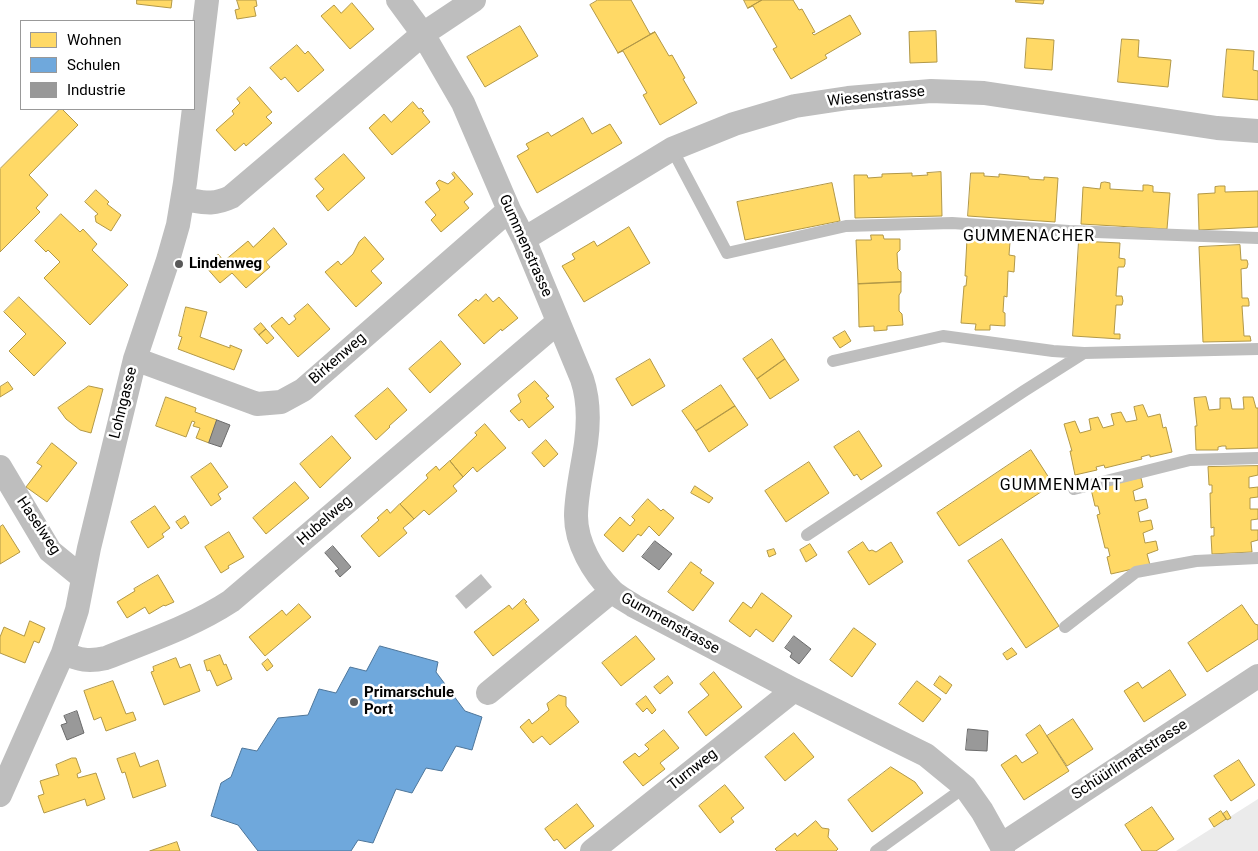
<!DOCTYPE html>
<meta charset="utf-8">
<style>
body{margin:0}
#map{position:relative;width:1258px;height:851px;overflow:hidden;background:#fff;font-family:Roboto,sans-serif}
canvas{display:block}
.legend{position:absolute;left:20px;top:20px;width:175px;height:90px;box-sizing:border-box;background:#fff;border:1px solid #999;margin:0;padding:6px 9px;list-style:none;font-size:15px;color:#000}
.legend li{display:flex;align-items:center;gap:10px;height:25px}
.legend b{width:25px;border:1px solid #999}
</style>
<div id="map">
<canvas width="1258" height="851"></canvas>
<ul class="legend">
<li><b style="height:14px;background:#ffd966"></b>Wohnen</li>
<li><b style="height:14px;background:#6fa8dc"></b>Schulen</li>
<li><b style="height:14px;background:#999"></b>Industrie</li>
</ul>
</div>
<script>
const g = document.querySelector('canvas').getContext('2d');
g.lineJoin = 'round';
function fill(path, color) {
  g.fillStyle = color;
  g.fill(path, 'evenodd');
}
function stroke(path, color, width, dash) {
  g.strokeStyle = color;
  g.lineWidth = width;
  g.lineCap = dash ? 'butt' : 'round';
  g.setLineDash(dash || []);
  g.stroke(path);
}
function drawText(font, color, halo, rows, align = 'center') {
  g.font = font + ' Roboto,sans-serif';
  g.lineWidth = 5;
  g.setLineDash([]);
  g.textBaseline = 'middle';
  g.strokeStyle = halo;
  g.fillStyle = color;
  for (const [text, x, y, turn = 0] of rows) {
    g.save();
    g.translate(x, y);
    g.rotate((+turn || 0) * Math.PI / 180);
    g.textAlign = isNaN(turn) ? turn : align;
    if (halo) g.strokeText(text, 0, 0);
    g.fillText(text, 0, 0);
    g.restore();
  }
}
fill(new Path2D(`
 M1258,799V851H1176Z`), '#ebebeb');
fill(new Path2D(`
 M481,574L492,587L466,609L455,596Z`), '#bdbdbd');
const homes = new Path2D(`
 M137,0H172L171,8L137,4Z
 M237,0H256L257,6L254,7L256,16L237,19L235,10L239,9Z
 M598,0H631L650,34L655,32L618,53L590,5Z
 M744,0H762L748,8Z
 M762,0H793L799,10L802,9L815,32L812,33L814,35L850,15L861,34L825,55L827,58L791,79L773,49L777,47L753,6L748,8Z
 M1016,0H1044L1043,4L1016,2Z
 M352,3L374,29L350,49L321,16L334,5L341,13Z
 M520,26L538,56L485,87L467,57Z
 M936,31L937,62L910,63L909,32Z
 M655,32L669,56L672,55L685,78L683,79L697,103L660,125L643,95L647,93L623,51L618,53Z
 M1027,38L1054,40L1052,70L1025,68Z
 M1122,39L1139,40L1138,57L1171,60L1168,87L1118,82Z
 M297,45L305,54L308,51L324,70L298,92L285,77L281,80L270,68Z
 M1227,49L1254,51L1253,70L1258,71V100L1223,97Z
 M250,87L272,112L266,117L272,123L246,146L244,143L235,151L216,130L234,114L232,111L240,103L237,99Z
 M413,102L419,109L421,108L424,111L422,112L430,122L392,155L369,128L384,114L391,122Z
 M60,109H62L78,125L29,175L48,195L36,208L40,212L0,252V169Z
 M583,118L592,134L610,124L622,143L537,193L517,156L529,149L526,144L548,132L551,136Z
 M344,154L365,178L328,211L316,196L324,189L315,179Z
 M454,172L473,194L464,202L469,208L441,232L431,220L436,215L425,202L440,190L436,183L439,180L448,184L455,178L452,174Z
 M941,172L942,216L855,218L854,175H867L868,178L882,177V174L912,173V176L928,175L927,173Z
 M971,173H984V176L999,177V174L1029,177V179L1044,180V177L1058,178L1055,222L968,216Z
 M1105,182L1110,183V189L1143,191V185H1148L1153,186V192L1170,193L1167,229L1081,224L1083,187L1100,189L1101,183Z
 M832,183L840,221L745,240L737,202Z
 M1220,186H1225V192L1258,191V227L1199,230L1198,194L1215,193V187Z
 M96,190L109,202L107,204L121,215L111,231L96,222L95,216L98,214L85,202Z
 M61,214L80,232L83,229L97,244L92,250L128,285L90,325L44,278L60,262L48,250L46,252L35,241Z
 M629,227L650,263L584,302L562,266L575,259L572,254L594,241L597,246Z
 M274,228L287,244L266,262L270,267L246,288L232,273L220,283L205,266L218,254L224,261L248,241L253,247Z
 M981,234L996,235V241L1010,242L1009,255L1015,256L1014,272L1008,271L1007,297L1004,296L1003,312L1005,313V326L990,325V330H975L976,324L961,323L964,286H966L967,276H965L967,239L981,240Z
 M871,235H883L884,239H900V250L897,253L898,269L901,272V282L858,284L856,240H871Z
 M365,237L384,259L371,271L382,283L356,307L325,272L338,261L341,265L353,254L359,242Z
 M1079,241L1120,243L1119,258L1125,259V264L1124,267H1118L1116,296H1122L1123,301L1122,305H1116L1114,334H1120V339L1073,336Z
 M1240,245L1241,260H1247L1248,264L1247,268L1241,269L1242,298H1248L1249,302V306H1242L1244,336H1250L1251,341L1203,342L1199,247Z
 M901,282V292L899,295V311L902,314L903,325L887,326V330L874,331V326L859,327L858,284Z
 M486,294L493,302L499,297L518,318L502,331L501,329L484,344L458,315L476,299L478,301Z
 M19,297L66,343L34,376L9,351L26,334L4,312Z
 M308,304L330,329L298,357L271,326L282,317L289,325L296,319L294,316Z
 M186,307L207,312L200,337L230,348V345L242,350L234,370L178,349L182,337L179,336Z
 M261,323L266,329L259,335L254,329Z
 M266,329L274,338L267,344L259,335Z
 M845,331L851,341L840,348L833,338Z
 M772,339L785,359L757,379L743,359Z
 M441,341L461,364L430,393L409,369Z
 M650,359L665,386L632,406L616,379Z
 M785,359L799,380L770,399L757,379Z
 M535,381L549,396L546,398L554,407L529,428L522,419L519,421L510,411L521,402L518,395Z
 M8,382L13,389L0,397V387Z
 M721,385L735,406L696,431L682,411Z
 M89,386L103,389L91,433L80,430L66,419L58,408Z
 M388,388L407,410L389,426L390,427L376,440L355,416Z
 M166,397L196,408L195,412L217,420L209,443L196,438L200,428L193,426L195,422L192,421L186,437L156,426Z
 M1206,397L1209,410L1220,409V398H1230L1232,409H1244L1243,397H1253L1256,408H1258V448L1226,449V446H1222L1218,447V450H1196L1195,426H1197L1194,398Z
 M1143,405L1148,417L1160,414L1163,428L1166,427L1172,452L1150,457V455H1148L1141,457L1142,459L1105,468L1104,465L1096,467L1097,470L1075,475L1070,451H1072L1064,424L1075,421L1080,433L1091,430L1089,419L1098,417L1103,428L1114,425L1111,414L1121,412L1126,422L1137,420L1134,407Z
 M735,406L748,425L709,452L696,431Z
 M485,424L506,448L477,472L473,467L463,477L450,461L477,435L475,433Z
 M859,431L882,466L861,480L857,474L854,476L834,447Z
 M332,436L351,458L320,488L300,464Z
 M546,440L558,454L544,467L532,453Z
 M52,443L77,463L47,502L26,487L42,466L37,463Z
 M1031,450L1053,484L959,546L937,513Z
 M450,461L463,477L453,486L457,491L429,515L424,510L414,519L400,504L428,478L426,475L436,466L439,470Z
 M809,462L829,493L786,522L765,491Z
 M211,463L228,487L218,494L221,499L211,506L191,477Z
 M1258,466V475L1249,477V488L1258,487V497L1250,498V509H1258V519L1251,520V530H1258V540L1251,542L1252,552L1212,554L1211,536H1214V527L1211,528L1210,493H1212V485H1209L1208,467Z
 M1141,478L1143,487L1133,491L1135,501L1146,499L1148,508L1138,512L1140,522L1151,520L1153,529L1143,533L1145,543L1156,541L1158,550L1147,554L1150,565L1111,574L1107,557L1110,556L1108,548H1105L1097,515L1100,514L1098,506H1095L1091,489Z
 M295,482L309,498L266,534L253,518Z
 M695,486L713,498L709,503L691,493Z
 M648,499L661,511L663,509L674,518L659,536L649,526L641,536L638,534L623,552L604,535L620,517L630,526L635,520L632,517Z
 M400,504L414,519L403,528L407,533L379,557L361,536L379,520L377,518L387,509L390,513Z
 M155,506L170,528L162,534L164,537L148,548L131,522Z
 M185,516L189,523L181,529L176,522Z
 M3,525L20,552L0,564V527Z
 M229,532L244,557L228,566L229,568L221,573L205,547Z
 M1002,539L1059,626L1026,648L968,561Z
 M863,542L869,551L872,550L876,552L891,542L903,562L869,585L848,552Z
 M810,544L817,555L806,562L800,550Z
 M774,549L776,554L769,557L767,551Z
 M691,562L702,570L700,573L714,583L693,611L668,592Z
 M158,575L174,602L165,606L164,605L149,614L145,607L127,618L117,602L135,591L134,589Z
 M762,593L792,616L773,642L756,629L750,637L729,621L743,602L751,608Z
 M524,599L527,602L525,603L539,620L493,656L474,632L509,605L512,609Z
 M299,604L311,617L265,656L249,637L282,610L286,615Z
 M1242,605L1255,624L1258,625V639L1207,672L1188,643Z
 M30,621L45,628L39,643L34,641L25,663L0,653V637L4,627L24,636Z
 M854,628L876,644L852,677L830,660Z
 M636,636L655,659L621,686L602,663Z
 M1012,648L1017,654L1007,660L1003,654Z
 M220,655L224,665L226,664L232,679L217,686L210,670L207,671L204,661Z
 M176,658L180,668L190,664L200,691L164,705L151,672L154,671L153,667Z
 M268,659L273,666L267,671L262,664Z
 M1170,670L1186,695L1144,722L1124,691L1138,682L1142,688Z
 M714,672L742,707L706,736L688,712L709,695L700,684Z
 M668,676L673,683L660,694L654,687Z
 M940,676L952,685L946,694L934,685Z
 M113,681L126,714L133,712L136,720L106,731L101,717L94,720L84,691Z
 M917,681L941,699L923,722L899,704Z
 M559,695L566,697V706L579,722L550,745L542,736L533,743L520,727L529,719L532,724L549,710L547,704Z
 M646,696L656,710L652,714L647,708L643,712L636,704Z
 M1073,719L1093,749L1067,766L1047,736Z
 M1040,725L1069,771L1024,800L1001,765L1016,755L1022,763L1038,753L1026,735Z
 M664,730L679,748L660,763L665,769L643,786L623,762L635,753L639,757L649,749L645,745Z
 M794,733L814,757L785,781L765,757Z
 M135,753L140,767L158,760L166,786L133,798L125,772L122,773L117,759Z
 M72,758H76L81,772L77,774L78,778L96,773L105,799L87,806L85,799L44,813L38,796L44,794L40,781L59,775L56,765Z
 M1239,760L1255,785L1231,801L1214,776Z
 M891,767L915,782L923,793L872,832L848,800Z
 M725,785L744,808L731,818L734,822L720,833L699,806Z
 M577,804L594,826L565,849L557,839L554,841L545,829Z
 M1152,807L1174,839L1156,851H1142L1125,825Z
 M1221,811L1226,819L1214,827L1209,819Z
 M1227,811L1231,818L1227,820L1223,814Z
 M816,821L822,828L829,829L828,837L838,849L836,851H777L775,849L795,833L797,836Z
 M177,842L180,851H150Z`);
fill(homes, '#ffd966');
stroke(homes, '#b29847', 1);
const schools = new Path2D(`
 M380,646L438,662L436,672L465,711L482,717L472,750L456,746L442,771L426,768L412,793L396,789L373,843L358,840L351,851H258L238,825L211,816L221,783L231,777L242,748L257,751L278,718L308,715L319,689L336,693L350,667L366,671Z`);
fill(schools, '#6fa8dc');
stroke(schools, '#4e769a', 1);
const industry = new Path2D(`
 M217,420L230,425L221,447L209,443Z
 M655,541L672,554L659,570L642,557Z
 M333,546L351,567L340,577L335,571L339,569L325,553Z
 M794,636L811,649L799,664L790,657L792,653L785,648Z
 M77,711L84,733L67,740L61,725L67,723L64,716Z
 M968,729L988,731L987,751L966,750Z`);
fill(industry, '#999');
stroke(industry, '#6b6b6b', 1);
stroke(new Path2D(`
 M672,149L727,253L846,226L952,223L1069,231L1258,238
 M833,361L943,336L1053,351L1084,353L1258,349
 M1074,489L1190,460L1258,458
 M807,535L1024,391L1084,353
 M1065,627L1136,572L1196,561L1258,558
 M876,851L965,787`), '#bebebe', 12);
stroke(new Path2D(`
 M398,0L423,34L463,103L509,210L524,239L582,379C589,400 589,421 586,443C583,465 576,494 576,516C576,543 593,572 612,591C618,597 627,601 634,606L794,690L926,755L965,787L982,811L1001,845L1003,851
 M183,199C203,202 212,206 231,197L423,34L474,0
 M524,239L672,149L734,124L795,106L848,98L931,91L984,93L1217,128L1258,131
 M135,359L257,404L281,402L303,390L509,210
 M0,467L50,551L83,578
 M63,653C80,660 88,662 106,658C148,641 193,626 231,601L558,322
 M488,693L612,591
 M0,795L63,653L77,610L89,548L135,359L168,260L178,225L185,183L207,0
 M1001,845L1258,676
 M592,851L794,690`), '#bebebe', 24);
for (const [x, y, r, color] of [
 [179,264,5,"#595959"],
 [354,702,5,"#595959"]
]) {
  const dot = new Path2D();
  dot.arc(x, y, r, 0, 2 * Math.PI);
  g.fillStyle = color;
  g.fill(dot);
  stroke(dot, '#fff', 2);
}
drawText('15px', '#000', '#fff', [
 ["Wiesenstrasse",876,97,-6],
 ["Gummenstrasse",525,246,66],
 ["Birkenweg",338,359,-41],
 ["Lohngasse",124,403,-76],
 ["Hubelweg",325,521,-41],
 ["Haselweg",38,526,56],
 ["Gummenstrasse",670,624,29],
 ["Schüürlimattstrasse",1130,760,-33],
 ["Turnweg",693,770,-38]
]);
drawText('bold 15px', '#000', '#fff', [
 ["Lindenweg",189,264],
 ["Primarschule",364,693],
 ["Port",364,710]
], 'left');
g.letterSpacing = '1px';
drawText('16px', '#000', '#fff', [
 ["GUMMENACHER",1029,237],
 ["GUMMENMATT",1061,486]
]);
g.letterSpacing = '0px';
</script>
